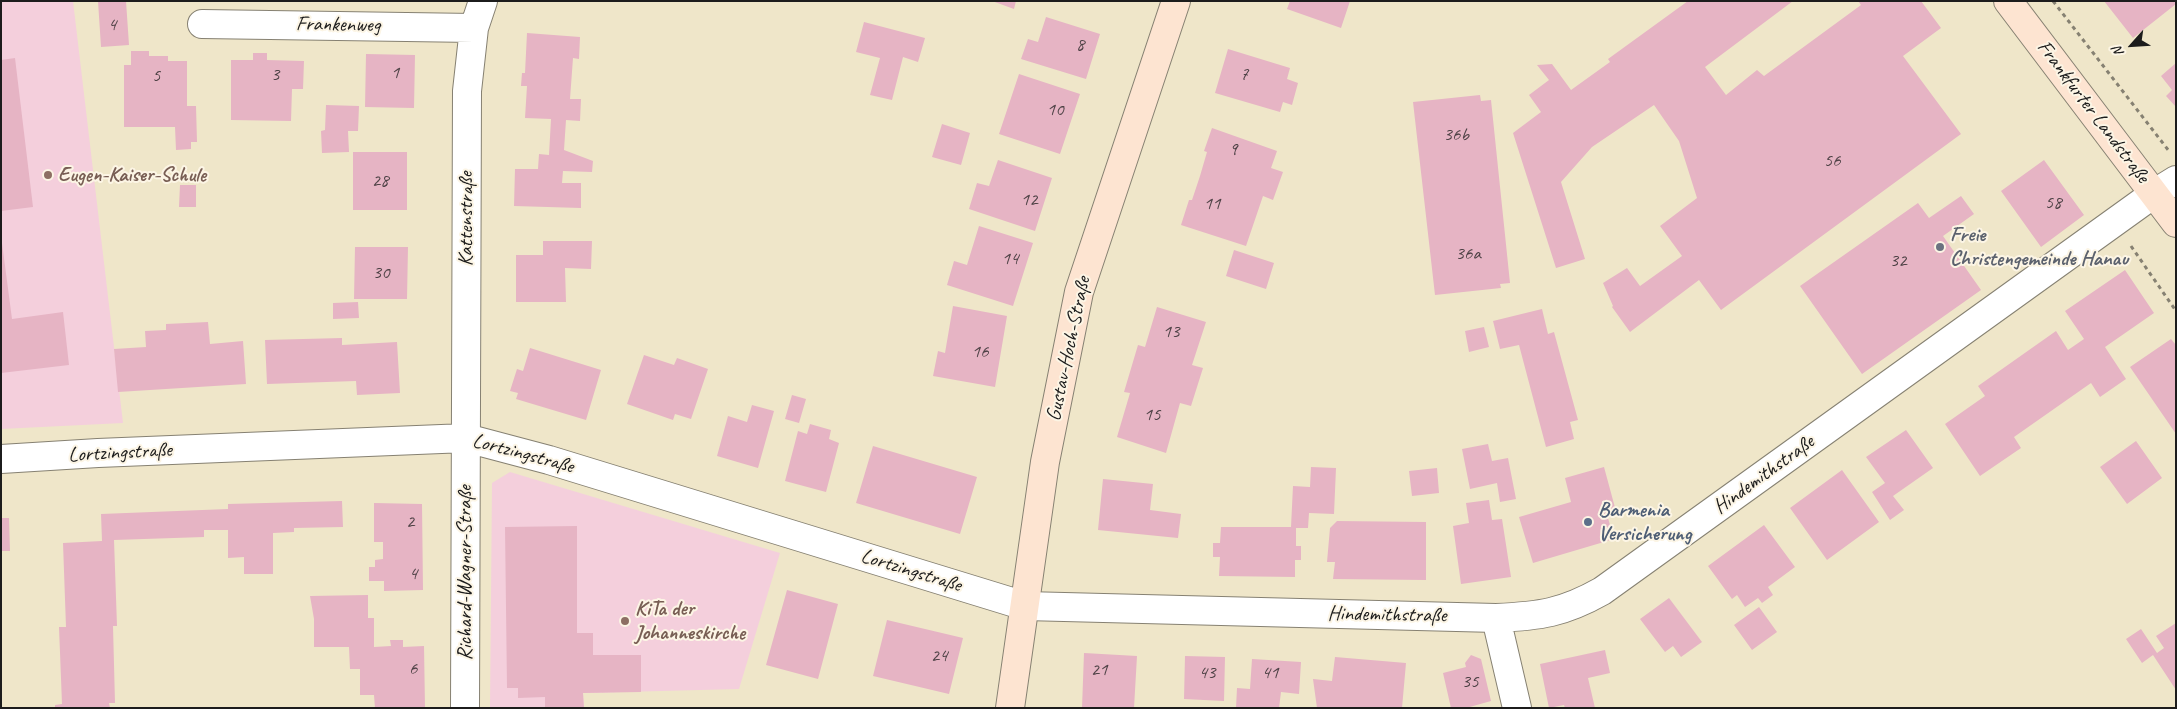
<!DOCTYPE html>
<meta charset="utf-8">
<style>
body{margin:0}
#map{position:relative;width:2177px;height:709px;overflow:hidden;background:#efe6c9;font-family:Caveat,sans-serif}
canvas{display:block}
.frame{position:absolute;inset:0;border:2px solid #1c1c1c;pointer-events:none}
.north{position:absolute;left:2107px;top:20px;width:50px;height:50px;-webkit-text-stroke:4px #fcf5e5;paint-order:stroke;rotate:244deg;font-size:14px;font-weight:700;line-height:20px;text-align:center;color:#1c1c1c}
.north::after{content:'';display:block;margin:auto;width:18px;height:22px;background:#1c1c1c;clip-path:polygon(50% 0,100% 100%,50% 72%,0 100%)}
</style>
<div id="map">
<canvas width="2177" height="709"></canvas>
<div class="frame"></div>
<div class="north">N</div>
</div>
<script>
const g = document.querySelector('canvas').getContext('2d');
g.lineJoin = 'round';
function fill(path, color) {
  g.fillStyle = color;
  g.fill(path, 'evenodd');
}
function stroke(path, color, width, dash) {
  g.strokeStyle = color;
  g.lineWidth = width;
  g.lineCap = dash ? 'butt' : 'round';
  g.setLineDash(dash || []);
  g.stroke(path);
}
function drawText(font, color, halo, rows, align = 'center') {
  g.font = font + ' Caveat,sans-serif';
  g.lineWidth = 4;
  g.setLineDash([]);
  g.textBaseline = 'middle';
  g.strokeStyle = halo;
  g.fillStyle = color;
  for (const [text, x, y, turn = 0] of rows) {
    g.save();
    g.translate(x, y);
    g.rotate((+turn || 0) * Math.PI / 180);
    g.textAlign = isNaN(turn) ? turn : align;
    if (halo) g.strokeText(text, 0, 0);
    g.fillText(text, 0, 0);
    g.restore();
  }
}
fill(new Path2D(`
 M1,1H73L123,423L1,429Z
 M510,472L780,553L739,689L583,693L584,708H490L492,483Z`), '#f4cfdc');
fill(new Path2D(`
 M98,1H126L129,45L101,47Z
 M992,1H1016L1014,9Z
 M1290,1H1350L1341,28L1287,9Z
 M1688,1H1793L1705,67L1726,95L1757,70L1764,76L1861,5L1858,1H1921L1941,28L1903,56L1961,134L1721,310L1699,280L1630,332L1612,307L1613,306L1603,283L1627,268L1640,286L1682,256L1660,226L1697,198L1679,141L1654,105L1592,147L1561,182L1585,259L1556,268L1513,133L1541,112L1529,95L1549,80L1537,65L1552,64L1571,90L1610,62L1608,59Z
 M2104,1H2176V4L2133,38Z
 M1046,17L1100,34L1086,79L1021,59L1028,39L1038,42Z
 M864,22L925,38L918,62L903,57L892,100L870,95L880,58L856,52Z
 M527,33L580,37L579,59L573,58L570,99H581L580,121L566,120L564,150L593,161L592,172L563,171L562,183H581V208L514,206L515,169H538L539,154L549,155L551,119L525,118L527,86H521L522,73H525Z
 M1228,49L1290,68L1287,79L1298,83L1292,105L1283,102L1280,112L1215,93Z
 M131,51H149V56H168V61H187V106H196L197,142H191V149L176,150L175,127H124V65H131Z
 M253,53H267V60L304,61L303,89H292L291,121L231,120V60H253Z
 M366,54L415,55L414,108L365,107Z
 M15,58L33,207L1,211V60Z
 M2176,63V107L2166,96L2172,90L2161,76Z
 M1019,74L1080,94L1060,154L999,134Z
 M1480,95L1481,101L1491,100L1510,283L1500,284L1501,288L1435,295L1413,102Z
 M326,105L359,106L358,131H348L349,152L322,153L321,131L325,130Z
 M942,124L970,133L961,165L932,157Z
 M1212,128L1277,151L1271,168L1283,172L1273,200L1263,196L1246,246L1181,225L1189,200H1192L1200,176L1207,152L1204,151Z
 M353,152H407V210H353Z
 M998,160L1052,178L1035,231L969,209L977,183L989,186Z
 M2044,160L2084,215L2041,247L2001,191Z
 M180,185H196V207H179Z
 M1961,196L1974,214L1943,236L1981,290L1862,374L1800,286L1918,203L1929,218Z
 M979,226L1033,243L1013,306L947,285L954,261L967,265Z
 M543,241H592L591,269L565,268L566,302H516V255H543Z
 M2,243L12,319L63,312L69,365L1,373Z
 M355,247H408L407,299H354Z
 M1234,250L1274,263L1266,289L1226,276Z
 M2125,270L2154,313L2105,347L2126,379L2100,397L2091,383L2014,437L2021,448L1980,476L1945,424L1985,396L1978,386L2056,331L2068,350L2084,339L2065,311Z
 M358,302L359,318L333,319V303Z
 M953,306L1007,316L995,387L933,376L938,351L945,353Z
 M1157,307L1206,322L1192,365L1203,368L1191,406L1180,403L1166,453L1117,437L1130,393L1124,392L1138,345L1145,347Z
 M1542,309L1548,334L1554,332L1578,420L1570,422L1574,439L1546,447L1519,345L1500,349L1493,321Z
 M208,322L210,344L243,341L246,384L118,392L114,349L146,347L145,331L166,330V324Z
 M1484,327L1489,347L1469,352L1465,331Z
 M342,338V345L397,342L400,393L357,395L356,381L267,384L265,340Z
 M2171,339L2176,345V434L2130,367Z
 M530,348L601,370L586,420L516,399L518,393L510,391L517,369L523,371Z
 M644,355L674,365L677,358L708,369L691,419L675,414L673,420L627,404Z
 M792,395L806,399L799,423L785,419Z
 M752,405L774,411L758,468L717,456L728,416L747,422Z
 M810,424L831,430L829,439L839,443L826,492L785,481L798,431L807,434Z
 M1906,430L1933,468L1893,496L1904,510L1890,520L1872,492L1885,483L1866,457Z
 M2136,441L2162,478L2127,504L2100,467Z
 M1488,444L1492,461L1508,458L1516,499L1500,502L1497,483L1470,489L1462,449Z
 M873,446L977,477L960,534L856,503Z
 M1311,467L1336,468L1334,514L1309,513L1308,528H1296V546H1301V560H1295V577L1219,576L1220,557H1213V543H1220L1221,527H1291L1293,486L1310,487Z
 M1604,467L1617,515L1608,518L1614,539L1533,563L1519,517L1571,502L1565,478Z
 M1437,468L1439,493L1412,496L1409,471Z
 M1842,470L1879,522L1827,560L1790,508Z
 M1103,479L1153,484L1150,510L1181,514L1178,538L1098,530Z
 M1489,500L1492,520L1502,519L1511,577L1461,584L1453,526L1469,523L1466,503Z
 M342,501L343,527L294,528V532L273,533V574H244V557L228,558V530H204V537L114,540L117,626H113L115,703H109L110,708H55V705L62,704L59,627H66L63,543L102,541L101,514L228,509V504Z
 M374,503L422,504L423,590L384,591V581H369V567H375V560L383,559V542H374Z
 M1,518H9L10,551H1Z
 M1337,521L1426,522V580L1333,579L1335,562H1327L1330,528Z
 M1764,525L1795,567L1768,587L1773,595L1762,603L1758,598L1745,607L1737,595L1732,599L1708,566Z
 M577,526V633H593V655H641V692L583,693L584,708H545V697L518,698V688H507L505,527Z
 M787,590L838,604L818,679L766,665Z
 M368,595V618H374V647L391,646L390,640H403V647L424,646L425,708H375L374,695H360V669H350L349,647H314V619L310,596Z
 M1669,598L1702,642L1681,657L1673,646L1665,652L1640,619Z
 M1759,607L1777,632L1752,650L1734,625Z
 M887,620L963,638L949,694L873,676Z
 M2176,623V690L2153,655L2142,663L2126,639L2141,629L2157,653L2164,648L2156,636Z
 M1605,650L1610,673L1588,678L1595,708H1565L1564,705L1549,708L1540,664Z
 M1084,653L1137,656L1134,708H1082Z
 M1471,655L1481,659L1491,701L1466,708H1451L1443,673L1466,667L1465,663Z
 M1185,656L1225,657L1224,701L1184,699Z
 M1335,657L1406,663L1402,708H1317L1313,679L1332,681Z
 M1252,659L1301,662L1299,694L1281,692L1279,708H1236L1237,688L1250,689Z`), '#e6b4c4');
const street = new Path2D(`
 M202,24L474,28
 M1,459L98,453L466,438L549,460L1025,606L1496,618C1540,616 1563,613 1602,591L2155,193L2176,180
 M1496,618L1517,708
 M465,708L467,91L474,28L483,1`);
const secondary = new Path2D(`
 M2008,1L2176,223
 M1010,708L1045,462L1079,292L1176,1`);
stroke(street, '#868172', 30);
stroke(secondary, '#868172', 30);
stroke(new Path2D(`
 M2053,1L2169,151
 M2131,246L2176,311`), '#868172', 3, [4, 4]);
stroke(street, '#fff', 28);
stroke(secondary, '#fde4d1', 28);
for (const [x, y, r, color] of [
 [48,175,5,"#8d6e63"],
 [1940,247,5,"#6b7280"],
 [1588,522,5,"#5c6f8a"],
 [625,621,5,"#8d6e63"]
]) {
  const dot = new Path2D();
  dot.arc(x, y, r, 0, 2 * Math.PI);
  g.fillStyle = color;
  g.fill(dot);
  stroke(dot, '#fcf5e5', 2);
}
drawText('19px', '#4e4246', null, [
 ["4",112,25],
 ["8",1080,45],
 ["1",395,73],
 ["3",275,75],
 ["7",1244,75],
 ["5",156,76],
 ["10",1055,110],
 ["36b",1456,135],
 ["9",1233,150],
 ["56",1832,161],
 ["28",380,181],
 ["12",1029,200],
 ["58",2053,203],
 ["11",1212,204],
 ["36a",1468,254],
 ["14",1010,259],
 ["32",1898,261],
 ["30",381,273],
 ["13",1171,332],
 ["16",980,352],
 ["15",1152,415],
 ["2",410,522],
 ["4",413,574],
 ["24",939,656],
 ["6",413,669],
 ["21",1099,670],
 ["43",1207,673],
 ["41",1270,673],
 ["35",1470,682]
]);
drawText('21px', '#1c1c1c', '#fcf5e5', [
 ["Frankenweg",338,25,1],
 ["Frankfurter Landstraße",2093,112,53],
 ["Kattenstraße",466,219,-90],
 ["Gustav-Hoch-Straße",1069,349,-78],
 ["Lortzingstraße",120,453,-3],
 ["Lortzingstraße",523,454,15],
 ["Hindemithstraße",1764,475,-36],
 ["Lortzingstraße",911,571,17],
 ["Richard-Wagner-Straße",465,573,-90],
 ["Hindemithstraße",1387,615,1]
]);
drawText('bold 21px', '#785e54', '#fcf5e5', [
 ["Eugen-Kaiser-Schule",58,175],
 ["KiTa der",635,609],
 ["Johanneskirche",635,633]
], 'left');
drawText('bold 21px', '#5b616d', '#fcf5e5', [
 ["Freie",1950,235],
 ["Christengemeinde Hanau",1950,259]
], 'left');
drawText('bold 21px', '#4e5e75', '#fcf5e5', [
 ["Barmenia",1598,510],
 ["Versicherung",1598,534]
], 'left');
</script>
